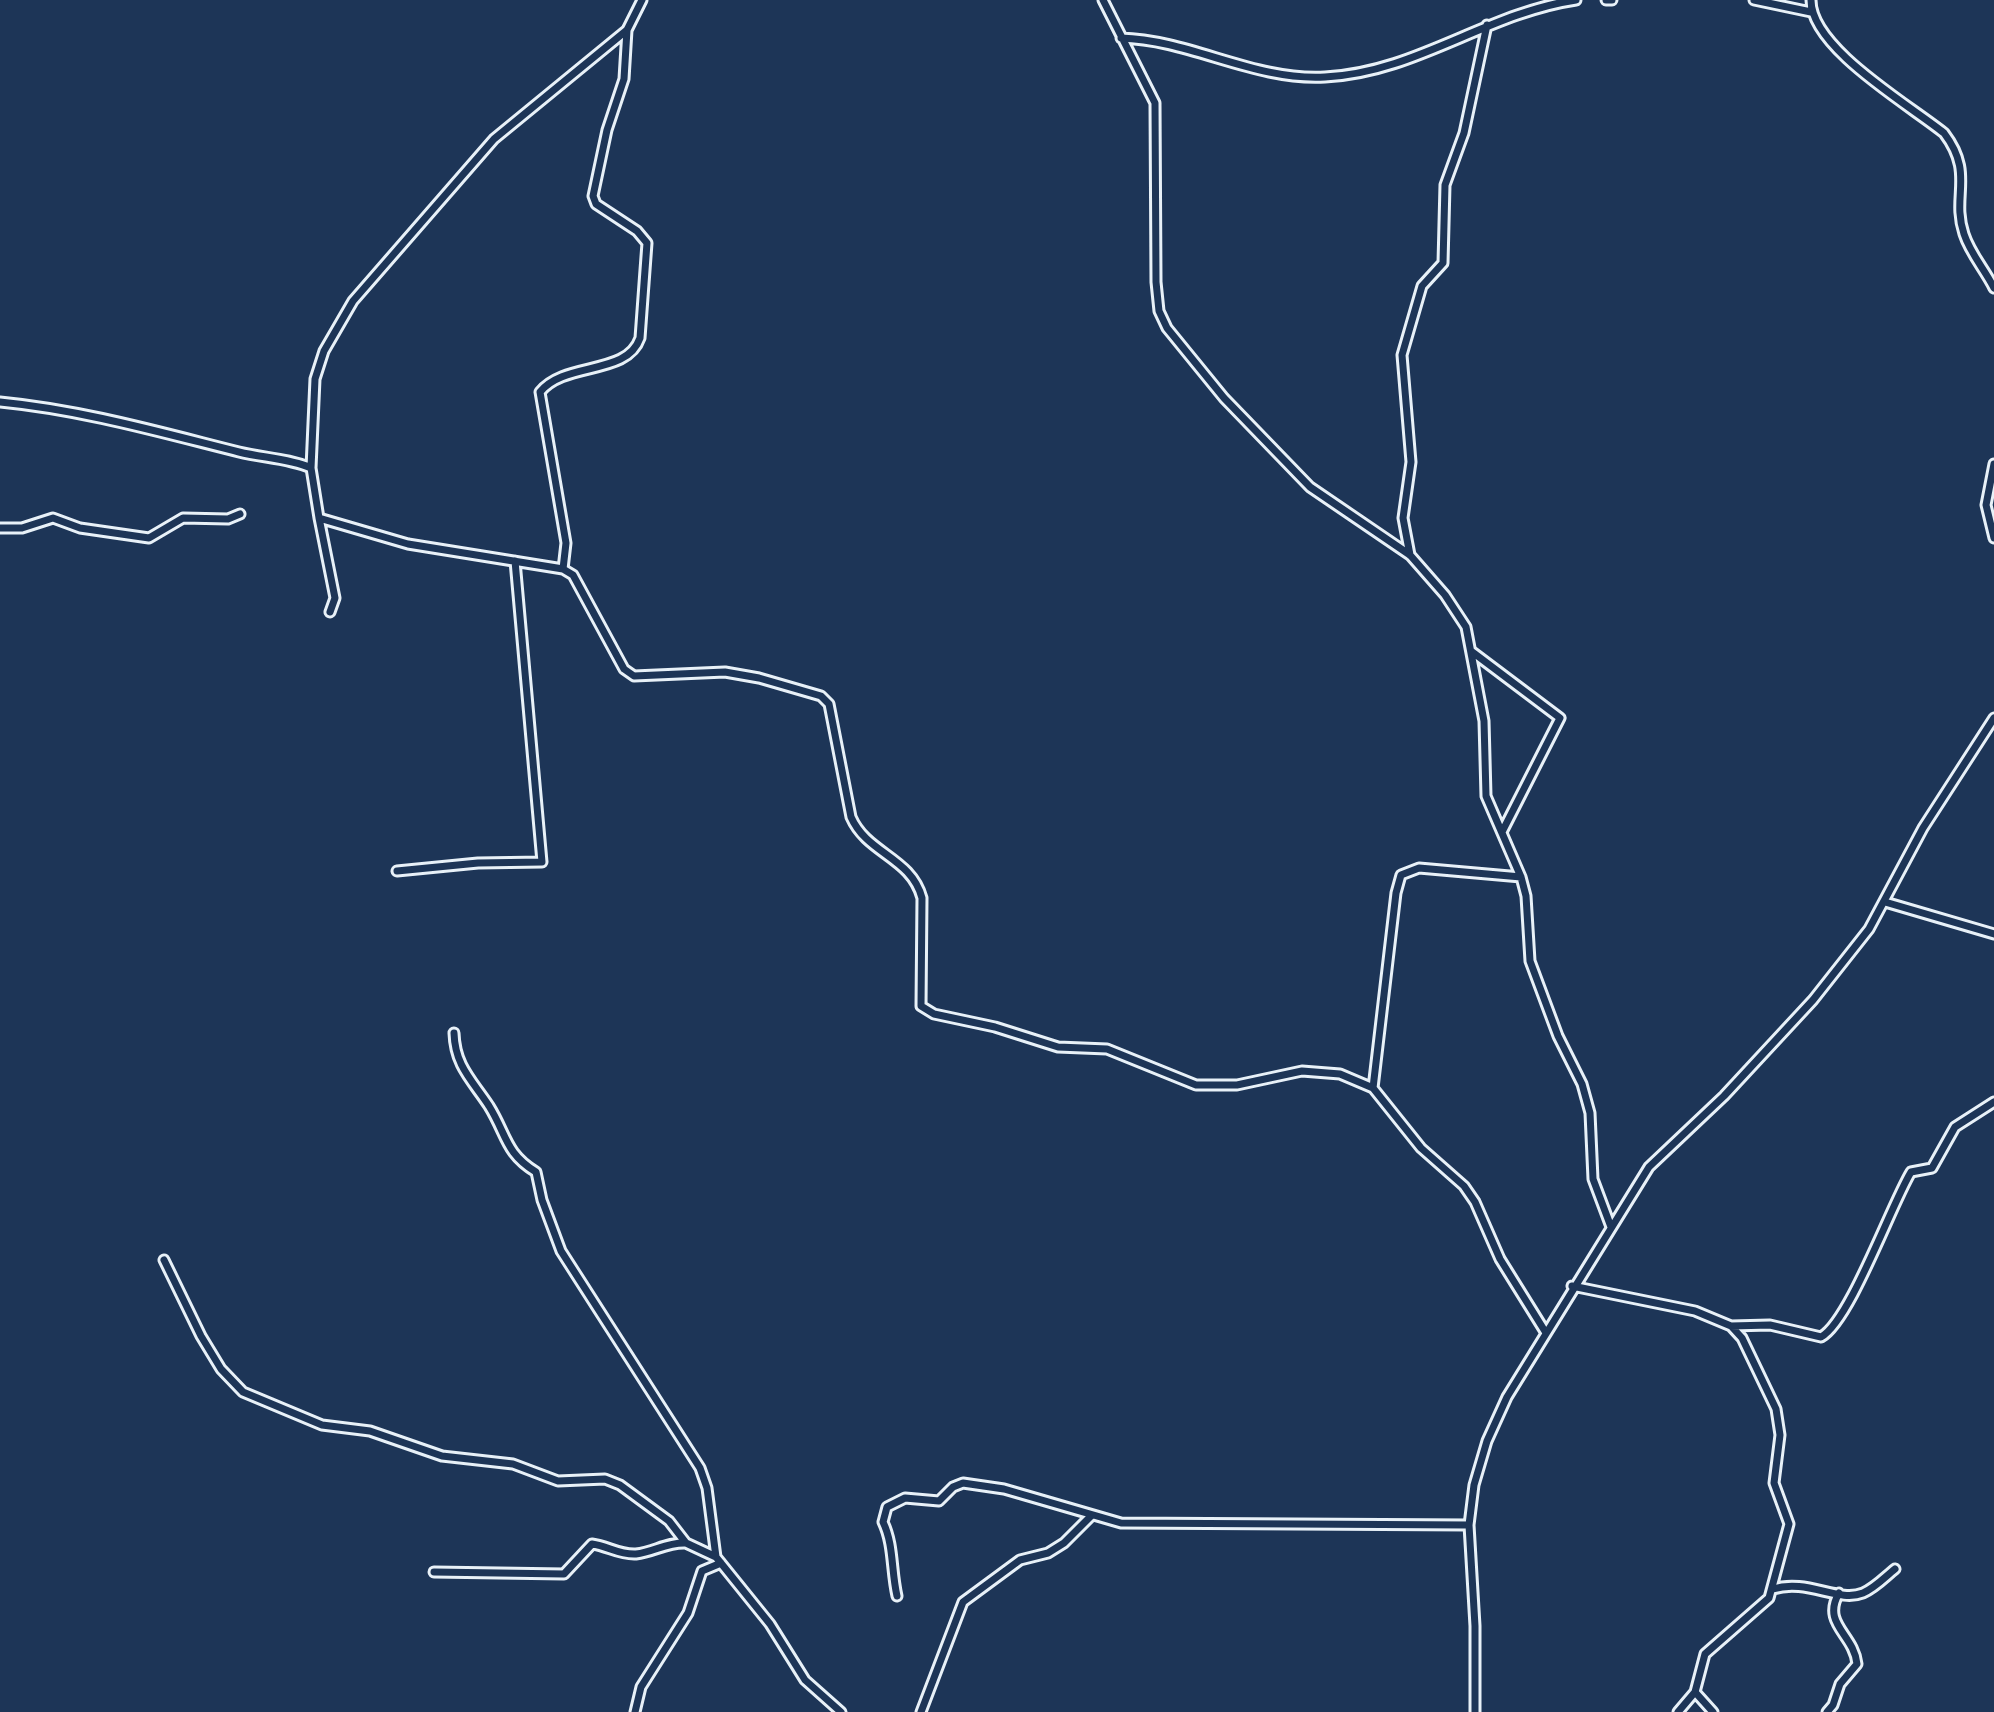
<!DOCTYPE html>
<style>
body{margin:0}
canvas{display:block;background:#1d3557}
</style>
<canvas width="1994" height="1712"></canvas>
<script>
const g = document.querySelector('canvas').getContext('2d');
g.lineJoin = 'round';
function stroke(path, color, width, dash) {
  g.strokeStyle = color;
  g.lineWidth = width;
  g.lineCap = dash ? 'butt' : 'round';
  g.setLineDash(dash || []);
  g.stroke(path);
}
const minor = new Path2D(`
 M1103,0L1155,103L1156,282L1159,311L1167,328L1224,398L1310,487L1410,555L1445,595L1466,627L1484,721L1486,796L1521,877L1526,896L1530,961L1558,1036L1582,1084L1590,1113L1593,1179L1611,1227
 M1606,0H1612
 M1754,0L1811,12
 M1811,0C1811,48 1908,104 1944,133C1975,174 1951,195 1964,234C1970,253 1985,270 1994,288
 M1121,38C1191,40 1254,81 1325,77C1415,73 1487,13 1576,0
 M0,402C82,410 159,432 239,452C263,458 288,458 311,468L319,518L408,544L563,569L573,575L624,669L634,676L725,672L759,678L821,696L829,704L851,817C867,854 911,857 922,898L921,1006L934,1014L995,1027L1058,1047L1107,1049L1196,1085H1237L1302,1071L1340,1074L1373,1088L1421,1148L1464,1186L1475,1202L1500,1259L1546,1333
 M1994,464L1986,505L1994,538
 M311,468L315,379L324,351L353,301L494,139L627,30L642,0
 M319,518L335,598L330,612
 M0,528H22L53,518L80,528L149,538L183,518L228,519L240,514
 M1410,555L1403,518L1411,462L1402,355L1422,286L1443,263L1445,185L1464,133L1487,25
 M563,569L566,543L540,392C565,361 627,376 640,338L647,243L637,231L596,204L593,196L607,130L624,79L627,30
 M1471,651L1560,718L1502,832
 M397,871L478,863L542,862L515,561
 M1885,902L1994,934
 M454,1033C455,1066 472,1080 489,1106C507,1135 505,1153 536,1172L542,1200L561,1251L700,1468L707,1488L716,1557
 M1373,1088L1396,893L1401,875L1419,868L1521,877
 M164,1260L201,1336L221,1369L243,1392L322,1425L370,1431L442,1456L513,1464L558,1481L605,1479L620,1485L669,1521L686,1543L716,1557L770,1624L805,1680L841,1712
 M1572,1286L1695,1311L1731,1326L1770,1325L1821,1337C1850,1321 1891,1205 1911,1172L1932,1168L1955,1127L1994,1102
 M434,1572L564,1574L592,1544C608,1546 619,1555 636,1554C654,1552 667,1542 686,1543
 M1773,1589C1807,1578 1838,1603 1863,1593C1875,1588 1885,1577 1895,1569
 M897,1596C891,1570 894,1545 883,1522L887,1507L905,1498L939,1501L953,1487L963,1483L1004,1489L1121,1523L1469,1525
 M635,1712L641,1687L688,1613L702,1571L721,1563
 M921,1712L963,1602L1020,1560L1048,1553L1064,1543L1091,1516
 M1475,1712V1626L1469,1525L1474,1485L1487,1441L1507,1397L1649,1167L1724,1096L1813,1000L1869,929L1923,828L1994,718
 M1678,1712L1695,1692
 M1713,1712L1695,1692L1705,1654L1769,1598L1789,1524L1774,1483L1780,1435L1776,1409L1742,1338L1731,1326
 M1827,1712L1833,1705L1840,1684L1857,1664C1854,1634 1821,1624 1839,1593`);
stroke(minor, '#e8f1f8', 13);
stroke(minor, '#1d3557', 7);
</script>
